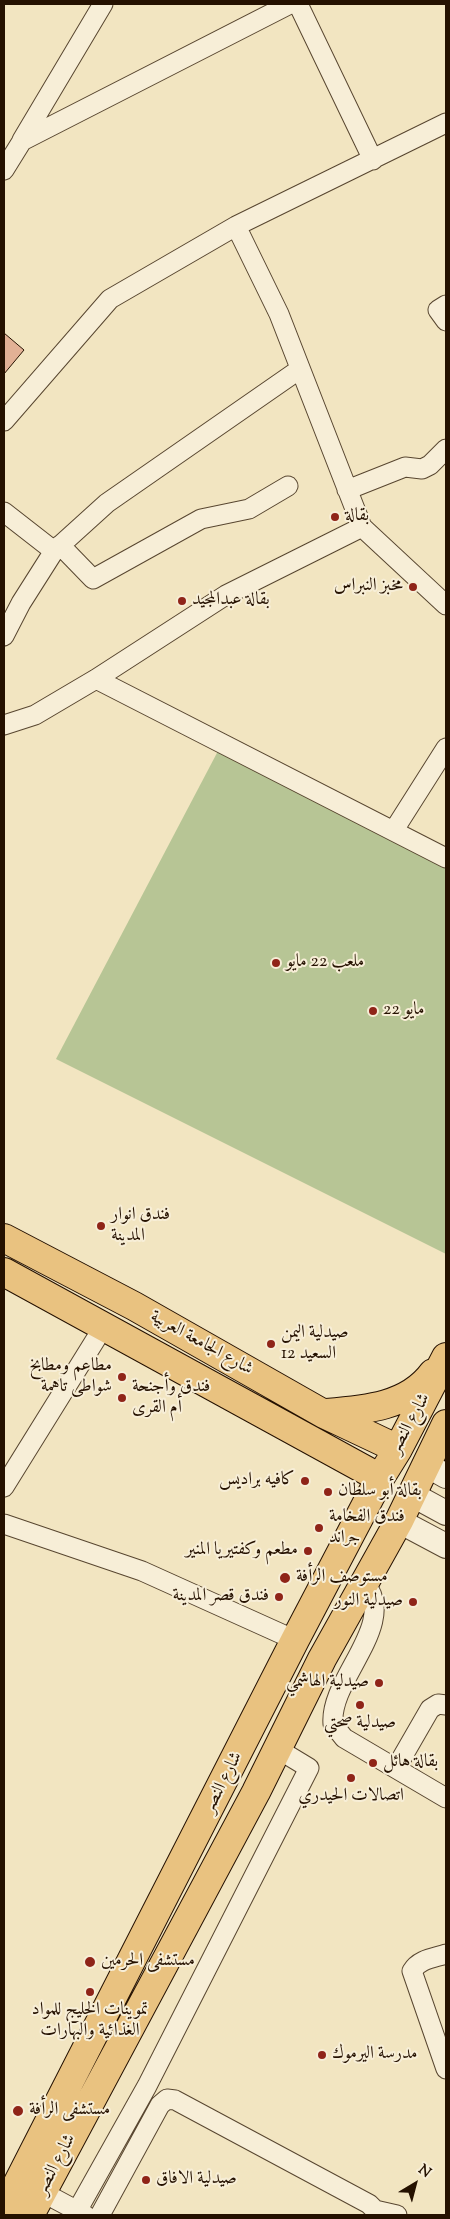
<!DOCTYPE html>
<meta charset="utf-8">
<style>
body{margin:0}
#map{position:relative;width:450px;height:2219px;overflow:hidden;background:#f2e5c1;font-family:"Sorts Mill Goudy",serif}
canvas{display:block}
.frame{position:absolute;inset:0;border:5px solid #251100;pointer-events:none}
.north{position:absolute;left:390px;top:2159px;width:50px;height:50px;-webkit-text-stroke:4px #f7eed7;paint-order:stroke;rotate:37deg;font-size:14px;font-weight:700;line-height:20px;text-align:center;color:#251100}
.north::after{content:'';display:block;margin:auto;width:18px;height:22px;background:#251100;clip-path:polygon(50% 0,100% 100%,50% 72%,0 100%)}
</style>
<div id="map">
<canvas width="450" height="2219"></canvas>
<div class="frame"></div>
<div class="north">N</div>
</div>
<script>
const g = document.querySelector('canvas').getContext('2d');
g.lineJoin = 'round';
function fill(path, color) {
  g.fillStyle = color;
  g.fill(path, 'evenodd');
}
function stroke(path, color, width, dash) {
  g.strokeStyle = color;
  g.lineWidth = width;
  g.lineCap = dash ? 'butt' : 'round';
  g.setLineDash(dash || []);
  g.stroke(path);
}
function drawText(font, color, halo, rows, align = 'center') {
  g.font = font + ' "Sorts Mill Goudy",Amiri,serif';
  g.lineWidth = 4;
  g.setLineDash([]);
  g.textBaseline = 'middle';
  g.strokeStyle = halo;
  g.fillStyle = color;
  for (const [text, x, y, turn = 0] of rows) {
    g.save();
    g.translate(x, y);
    g.rotate((+turn || 0) * Math.PI / 180);
    g.textAlign = isNaN(turn) ? turn : align;
    if (halo) g.strokeText(text, 0, 0);
    g.fillText(text, 0, 0);
    g.restore();
  }
}
fill(new Path2D(`
 M218,751L446,867V1254L56,1059Z`), '#b7c595');
const building = new Path2D(`
 M4,333L24,350L4,374Z`);
fill(building, '#e2b195');
stroke(building, '#251100', 1);
const minor = new Path2D(`
 M298,4L373,160
 M22,140L103,4
 M4,170L22,141L290,4
 M236,226L279,314L362,527
 M446,305L438,310L446,321
 M4,421L110,299L236,226L446,123
 M347,490L405,467L422,469L430,465L446,449
 M4,512L54,551
 M60,545L93,579L201,519L249,509L288,486
 M4,636L21,603L54,551L107,503L300,369
 M96,679L446,858
 M4,725L35,715L96,679L226,595L362,527L446,605
 M394,830L446,748
 M4,1487L104,1326
 M4,1524L142,1571L295,1640
 M364,1582C400,1624 329,1678 333,1724L344,1738L446,1798
 M396,1768L430,1709L438,1704L446,1705
 M446,1954C434,1958 419,1959 412,1971L446,2069
 M42,2192L85,2215
 M375,2210L397,2215
 M77,2211L147,2086L309,1768L276,1748
 M100,2215L160,2105L167,2099L175,2100L369,2204L375,2210V2215`);
const tertiary = new Path2D(`
 M425,1464L446,1476
 M411,1494L446,1513
 M399,1521L446,1546`);
const primary = new Path2D(`
 M4,1238L134,1306L324,1414L398,1449
 M4,1272L380,1478
 M325,1413C364,1410 408,1407 433,1373
 M4,2210L295,1640L380,1478L398,1449L446,1357
 M30,2215L256,1792L322,1659L399,1521L446,1424`);
stroke(minor, '#584630', 21);
stroke(tertiary, '#584630', 26);
stroke(primary, '#251100', 30);
stroke(minor, '#f7eed7', 19);
stroke(tertiary, '#f7eed7', 24);
stroke(primary, '#e9c280', 28);
for (const [x, y, r, color] of [
 [335,517,5,"#8f2418"],
 [413,587,5,"#8f2418"],
 [182,601,5,"#8f2418"],
 [276,963,5,"#8f2418"],
 [373,1011,5,"#8f2418"],
 [101,1226,5,"#8f2418"],
 [271,1344,5,"#8f2418"],
 [122,1377,5,"#8f2418"],
 [122,1398,5,"#8f2418"],
 [305,1481,5,"#8f2418"],
 [328,1492,5,"#8f2418"],
 [319,1528,5,"#8f2418"],
 [308,1551,5,"#8f2418"],
 [285,1578,6,"#8f2418"],
 [279,1597,5,"#8f2418"],
 [413,1602,5,"#8f2418"],
 [379,1683,5,"#8f2418"],
 [360,1705,5,"#8f2418"],
 [373,1763,5,"#8f2418"],
 [351,1778,5,"#8f2418"],
 [90,1962,6,"#8f2418"],
 [90,1992,5,"#8f2418"],
 [322,2055,5,"#8f2418"],
 [18,2111,6,"#8f2418"],
 [146,2180,5,"#8f2418"]
]) {
  const dot = new Path2D();
  dot.arc(x, y, r, 0, 2 * Math.PI);
  g.fillStyle = color;
  g.fill(dot);
  stroke(dot, '#f7eed7', 2);
}
drawText('18px', '#251100', '#f7eed7', [
 ["بقالة",345,517],
 ["مخبز النبراس",403,587,"right"],
 ["بقالة عبدالمجيد",192,601],
 ["ملعب 22 مايو",286,963],
 ["22 مايو",383,1011],
 ["فندق انوار",111,1216],
 ["المدينة",111,1237],
 ["صيدلية اليمن",281,1334],
 ["السعيد 12",281,1355],
 ["مطاعم ومطابخ",112,1367,"right"],
 ["شواطى تاهمة",112,1388,"right"],
 ["فندق وأجنحة",132,1388],
 ["أم القرى",132,1409],
 ["كافيه براديس",295,1481,"right"],
 ["بقالة أبو سلطان",338,1492],
 ["فندق الفخامة",329,1518],
 ["جراند",329,1539],
 ["مطعم وكفتيريا المنير",298,1551,"right"],
 ["مستوصف الرأفة",296,1578],
 ["فندق قصر المدينة",269,1597,"right"],
 ["صيدلية النور",403,1602,"right"],
 ["صيدلية الهاشمي",369,1683,"right"],
 ["صيدلية صحتي",360,1724,"center"],
 ["بقالة هائل",383,1763],
 ["اتصالات الحيدري",351,1797,"center"],
 ["مستشفى الحرمين",101,1962],
 ["تموينات الخليج للمواد",90,2011,"center"],
 ["الغذائية والبهارات",90,2032,"center"],
 ["مدرسة اليرموك",332,2055],
 ["مستشفى الرأفة",29,2111],
 ["صيدلية الافاق",156,2180]
], 'left');
drawText('18px', '#251100', '#f7eed7', [
 ["شارع الجامعة العربية",201,1344,29],
 ["شارع النصر",411,1424,-61],
 ["شارع النصر",224,1783,-63],
 ["شارع النصر",57,2165,-62]
]);
</script>
